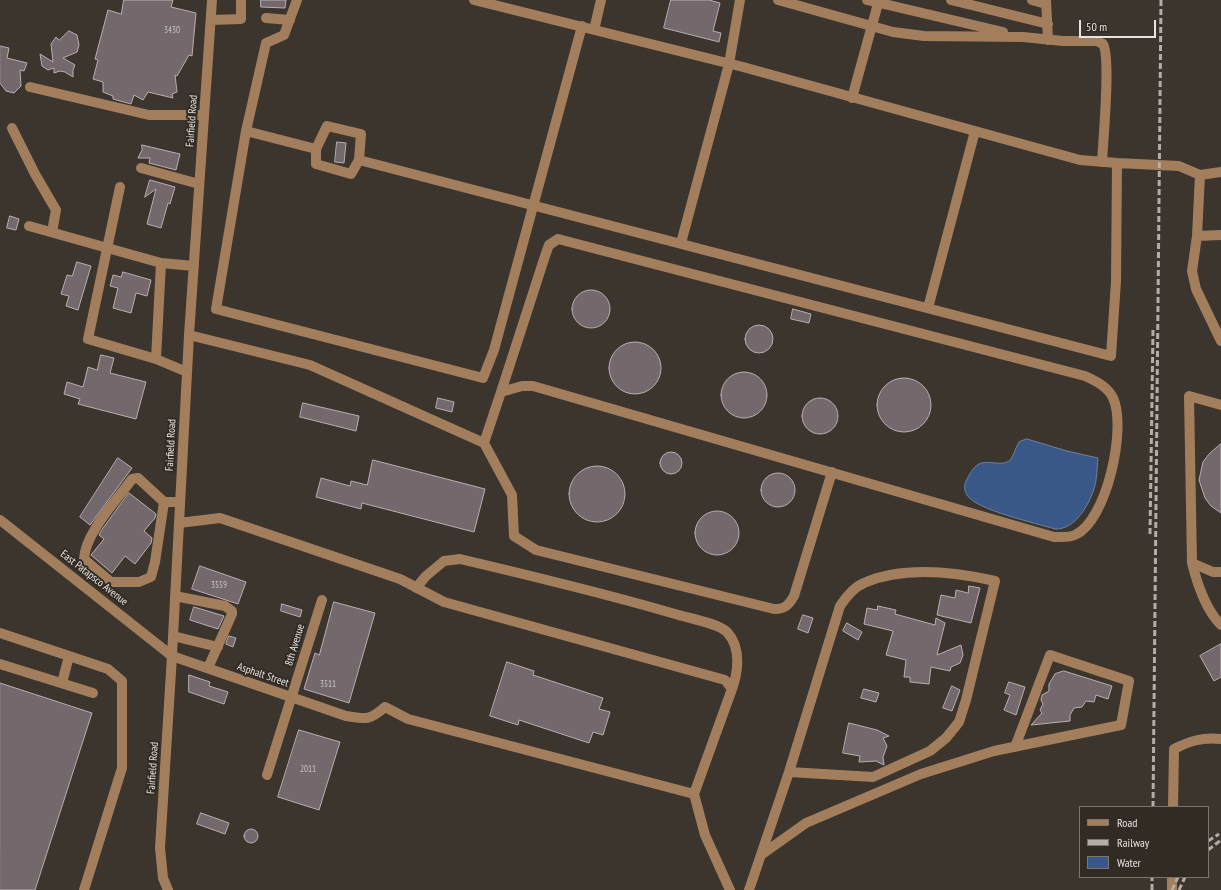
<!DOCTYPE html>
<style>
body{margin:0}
#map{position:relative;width:1221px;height:890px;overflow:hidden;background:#3b352e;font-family:"PT Sans Narrow",sans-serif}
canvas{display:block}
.legend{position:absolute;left:1079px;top:806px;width:130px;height:72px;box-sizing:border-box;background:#312b24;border:1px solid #7a756f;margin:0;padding:5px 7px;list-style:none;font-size:12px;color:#e7e3df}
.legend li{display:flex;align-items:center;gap:8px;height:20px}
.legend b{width:20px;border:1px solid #7a756f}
.scale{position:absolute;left:1079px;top:20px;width:77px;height:18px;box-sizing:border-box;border:2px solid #e7e3df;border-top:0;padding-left:5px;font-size:12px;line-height:14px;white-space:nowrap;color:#e7e3df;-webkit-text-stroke:3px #312b24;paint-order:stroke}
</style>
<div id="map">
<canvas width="1221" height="890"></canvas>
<ul class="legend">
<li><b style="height:5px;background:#a27e5c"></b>Road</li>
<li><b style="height:5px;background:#b1ada8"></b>Railway</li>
<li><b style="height:11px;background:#395888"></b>Water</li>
</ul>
<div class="scale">50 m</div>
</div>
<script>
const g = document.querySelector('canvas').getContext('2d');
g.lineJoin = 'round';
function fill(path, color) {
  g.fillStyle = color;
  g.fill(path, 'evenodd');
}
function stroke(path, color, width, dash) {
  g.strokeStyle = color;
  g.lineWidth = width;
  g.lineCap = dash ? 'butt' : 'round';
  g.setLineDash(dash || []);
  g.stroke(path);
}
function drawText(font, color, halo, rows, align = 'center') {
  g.font = font + ' "PT Sans Narrow",sans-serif';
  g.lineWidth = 4;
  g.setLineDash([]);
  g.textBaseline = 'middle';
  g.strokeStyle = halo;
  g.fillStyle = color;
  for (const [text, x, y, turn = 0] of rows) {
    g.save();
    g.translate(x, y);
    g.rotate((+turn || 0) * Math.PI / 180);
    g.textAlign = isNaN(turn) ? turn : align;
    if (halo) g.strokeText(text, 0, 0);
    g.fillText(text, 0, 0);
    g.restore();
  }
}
const water = new Path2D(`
 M1027,439L1067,451L1098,458C1097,468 1097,480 1094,489C1088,507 1074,530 1055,529C1036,523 976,510 967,495C964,490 964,486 966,481C969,475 973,467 979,464C988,459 1004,468 1011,459C1014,454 1016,447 1019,442Z`);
fill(water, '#395888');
stroke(water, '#6d82a2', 1);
const building = new Path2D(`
 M124,0H173L171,7L196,13L192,56L189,55L177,76L175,75L177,92L172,94L173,98L148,92L143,100L134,95L131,104L113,99V96L103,92V82L93,79L98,60L95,59L108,10L121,14Z
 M261,0H286L285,8L261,7Z
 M671,0H709L720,3L713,31L721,33L719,42L664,28Z
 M69,31L77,35L79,45L77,52L63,58L75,65L73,70V77L65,72L60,71L54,73V68L48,70L42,66L40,54L53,62L51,44L56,37L59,40Z
 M0,46L9,48L7,58L27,63L24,71L20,70L21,86L14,93L6,91L0,83Z
 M337,142L346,143L344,163L335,162Z
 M142,145L180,154L176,170L149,163L150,158H138L142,150Z
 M150,180L175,187L170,204L168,203L161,228L147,224L156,189L145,197Z
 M10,216L19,219L16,230L7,228Z
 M77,262L91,266L78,310L66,306L69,296L61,294L67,275L72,276Z
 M123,272L151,280L147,296L136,293L131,313L113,308L118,288L110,286L113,275L121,277Z
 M572 309a19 19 0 1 1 38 0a19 19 0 1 1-38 0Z
 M793,309L811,314L809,323L791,319Z
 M745 339a14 14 0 1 1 28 0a14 14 0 1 1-28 0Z
 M609 368a26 26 0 1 1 52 0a26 26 0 1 1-52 0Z
 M101,355L114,358L110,373L146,382L136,419L78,404L80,399L64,394L67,382L83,387L88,367L97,370Z
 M721 395a23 23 0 1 1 46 0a23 23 0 1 1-46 0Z
 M877 405a27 27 0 1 1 54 0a27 27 0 1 1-54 0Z
 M438,398L454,402L452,412L436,408Z
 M802 416a18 18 0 1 1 36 0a18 18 0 1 1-36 0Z
 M303,403L359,416L356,431L300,417Z
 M1221,444V513L1211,506L1205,498L1199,480L1203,462L1209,454Z
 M660 463a11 11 0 1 1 22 0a11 11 0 1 1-22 0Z
 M118,458L132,468L90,525L80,517Z
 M373,460L485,489L474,532L362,503L361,509L316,497L321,478L350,486L351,481L367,485Z
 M569 494a28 28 0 1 1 56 0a28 28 0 1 1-56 0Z
 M761 490a17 17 0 1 1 34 0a17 17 0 1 1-34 0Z
 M129,493L156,514L155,518L144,531L152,538L151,543L135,564L125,556L112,573L91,555L104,539L99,535L101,531Z
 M695 533a22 22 0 1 1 44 0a22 22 0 1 1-44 0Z
 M200,566L246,582L238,604L192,589Z
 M969,586L980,588L971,623L937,615L941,595L955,598L956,590L968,593Z
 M334,602L375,613L349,703L304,689L315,653L319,655Z
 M282,604L302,610L300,617L281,611Z
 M878,606L896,610L895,614L935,625L936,618L945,623L937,655L961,645L963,655L960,663L951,667L950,671L931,667L929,684L910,682V677H904L906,660L886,655L893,631L864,624L867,608L877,610Z
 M194,607L224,616L218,629L190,620Z
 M803,615L813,618L808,633L798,629Z
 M847,623L862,632L858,640L843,631Z
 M229,636L236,638L233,647L226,644Z
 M1221,644V677L1214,681L1200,656Z
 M507,662L534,671L533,675L603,698L599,709L610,712L603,735L593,732L589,743L519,720L518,725L490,716Z
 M1064,671L1112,686L1108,699L1096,695L1094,702L1086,701L1082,707L1074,708L1070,715V721L1031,725L1042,713L1040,710L1043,704L1041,700L1042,695L1049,691V684L1055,674Z
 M189,675L210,682L209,686L228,692L224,704L189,692Z
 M1009,682L1025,687L1016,715L1004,710L1010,695L1005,693Z
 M0,683L92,713L35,890H0Z
 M952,686L960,690L952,711L943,708Z
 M864,689L879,693L876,702L861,698Z
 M849,723L877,730L889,736L883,738L887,746L883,757L884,765L876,761L859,762L860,756L843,753Z
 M299,730L340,742L319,810L278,797Z
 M201,813L229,823L225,834L197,824Z
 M244 836a7 7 0 1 1 14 0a7 7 0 1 1-14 0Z`);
fill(building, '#73686c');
stroke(building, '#baaeb2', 1);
stroke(new Path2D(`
 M297,0L284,35L266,43L246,131L316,149L327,126L361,134L359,160L1111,356L1116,281L1117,163L1080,160L743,67L474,0
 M778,0L893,32L924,36L1023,37L1063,41H1097L1103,44C1111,57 1103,142 1102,162
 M867,0L1003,32
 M951,0L1048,24
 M1032,0L1046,4
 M1046,0L1048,40
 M266,18L290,20
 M211,20L241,19V0
 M594,30L601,0
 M30,87L149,115H204
 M852,98L879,0
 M12,128L35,174L56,210L52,232
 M246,131L216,309L483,378L494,350L582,26
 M316,149V164L351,174L359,160
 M1117,163L1179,166L1200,175L1221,172
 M141,168L199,184
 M1200,175L1197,236L1192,271L1196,289L1221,341
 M120,187L88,339L156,359L187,372
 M29,226L161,263L156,359
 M1197,236L1221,235
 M681,243L729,64L740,0
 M161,263L194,266
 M928,308L975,131
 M189,335L310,365L484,443L501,392L522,386H533L1054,537C1061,537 1068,538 1075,535C1107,521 1127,427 1113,398C1108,387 1096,381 1085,376L558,239L549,245L546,253L501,392
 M1221,405L1189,396L1192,563C1197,583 1206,610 1221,625
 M484,443L512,495L514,536L536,550L774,609C785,609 788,606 794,596L832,472
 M164,502L155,562L151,577L139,582H111L84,559C85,533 117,500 132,479L138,478L164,502H180
 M0,520L172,656L346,716C366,719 369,721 385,707L408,719L694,794L732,689L725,680L444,602L400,579L220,518L179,523
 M1192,563L1213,572H1221
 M416,588L426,576L444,561L460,559C532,576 604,593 675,614C688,618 718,623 727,632C742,648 738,674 731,692
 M175,596L225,606L232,611V614L208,668
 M0,633L108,669L122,681V768L84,890
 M173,636L218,647
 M0,664L93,693
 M62,683L69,656
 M267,775L322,600
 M694,794L705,835L730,890
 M1173,807L1174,749C1190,741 1202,737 1221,739
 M761,855L806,823L921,774L994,751L1121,725L1129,681L1050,655L1015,747
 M168,890L163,878L160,848L172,656L189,335L212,0
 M749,890L789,772L840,606C846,597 854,587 864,583C903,566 955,572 995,581L966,700L959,722L946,738L930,751L873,777L789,772
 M1172,890V877`), '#a27e5c', 10);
stroke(new Path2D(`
 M1150,534L1153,329
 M1153,807L1161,0
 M1208,841L1219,834
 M1208,850L1221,840
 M1152,890V877
 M1172,890L1178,877
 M1179,890L1185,877`), '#b1ada8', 3, [6, 3]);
drawText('9px', '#cac4c2', null, [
 ["3430",172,30],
 ["3559",219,585],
 ["3511",328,684],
 ["2011",308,769]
]);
drawText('11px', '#e7e3df', '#312b24', [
 ["Fairfield Road",192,121,-86],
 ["Fairfield Road",171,445,-87],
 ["East Patapsco Avenue",94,578,38],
 ["8th Avenue",295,645,-73],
 ["Asphalt Street",263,675,19],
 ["Fairfield Road",153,768,-86]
]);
</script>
